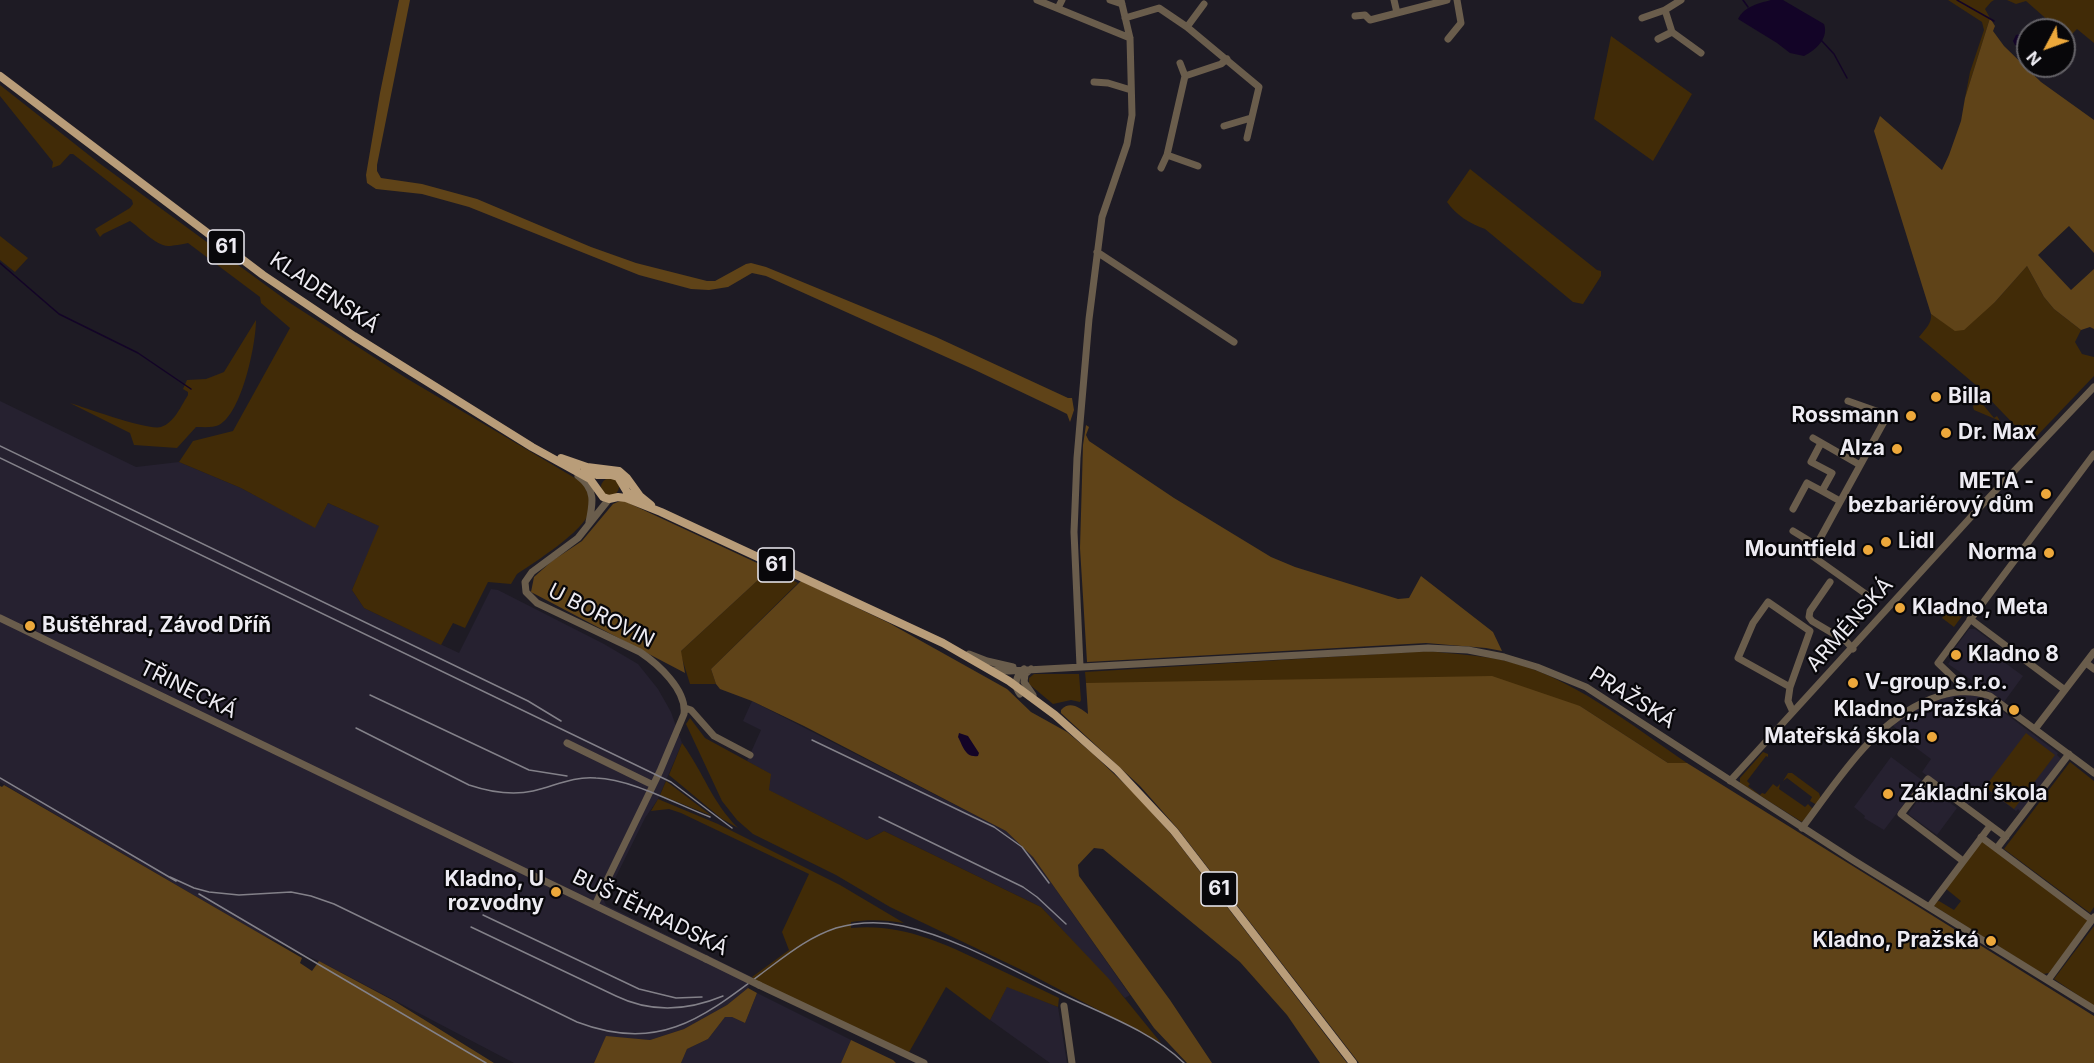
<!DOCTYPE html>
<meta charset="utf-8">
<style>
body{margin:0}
#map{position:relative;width:2094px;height:1063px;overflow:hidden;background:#1e1b24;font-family:Inter,sans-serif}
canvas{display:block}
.north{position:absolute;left:2016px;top:18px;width:60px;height:60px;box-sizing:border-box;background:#08070a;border:2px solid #646267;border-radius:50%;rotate:229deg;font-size:16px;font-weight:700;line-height:24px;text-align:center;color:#edebf2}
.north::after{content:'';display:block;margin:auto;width:21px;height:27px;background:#eda83b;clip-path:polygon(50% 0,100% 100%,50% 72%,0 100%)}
</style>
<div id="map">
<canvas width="2094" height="1063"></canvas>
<div class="north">N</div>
</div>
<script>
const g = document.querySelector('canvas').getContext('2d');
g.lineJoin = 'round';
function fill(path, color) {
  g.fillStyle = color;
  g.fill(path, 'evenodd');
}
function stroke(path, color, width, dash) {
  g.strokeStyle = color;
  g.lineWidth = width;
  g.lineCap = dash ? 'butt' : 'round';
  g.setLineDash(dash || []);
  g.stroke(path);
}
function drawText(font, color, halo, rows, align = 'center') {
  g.font = font + ' Inter,sans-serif';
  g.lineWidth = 4.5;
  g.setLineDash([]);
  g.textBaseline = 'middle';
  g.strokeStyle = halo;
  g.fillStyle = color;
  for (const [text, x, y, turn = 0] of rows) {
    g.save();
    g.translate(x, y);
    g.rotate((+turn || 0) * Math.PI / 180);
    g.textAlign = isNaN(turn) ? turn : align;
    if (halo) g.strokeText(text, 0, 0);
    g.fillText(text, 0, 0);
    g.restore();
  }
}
fill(new Path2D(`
 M0,401L136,467L179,462L241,488L315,527L328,503L380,526L352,590L364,608L459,653L491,589L498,590L604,644L638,664L658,689L671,712L682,743L658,799L645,818L604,901L606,905L752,977L748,988L727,1005L684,1029L650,1040L606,1037L594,1063H514L327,965L262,935L0,782Z
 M1969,629H1975L1990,640L1985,648L2023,676L2004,702L1948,664L1958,650L1955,648Z
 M1962,694L1982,696L2058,753L2057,755L2061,759L2021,812L2018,809L2016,811L1982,786L1967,806L1922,772L1931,759L1907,741L1908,739L1891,724L1907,713L1935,700Z
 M752,701L1006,831L1033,857L1130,995L1125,998L1041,907L884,831L867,840L768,790L770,774L747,761L761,730L743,721Z
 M1891,757L1922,780L1884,830L1864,818L1865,816L1854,807Z
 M1928,786L1957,808L1937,835L1908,814Z
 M1007,986L1058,1007L1067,1063H1050L990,1020Z
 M757,993L851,1040L841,1063H681L687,1049L708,1039L725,1017H732L745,1023Z`), '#262130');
fill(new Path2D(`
 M1948,0H1994L1991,2L1985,9L1990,18L1965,98L1970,72L1984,30L1982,22Z
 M2007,0H2094V43L2077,29L2071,35L2064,30H2059L2026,1L2016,4Z
 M1611,36L1692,94L1653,161L1594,119Z
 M0,85L99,163L290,303L406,378L585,484C589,493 591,503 589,512C584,531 535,562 517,574L511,584L488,582L465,628L453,623L441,645L364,608L352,590L379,526L328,503L315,528L241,488L179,462L193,441L233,431L290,328L261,303L260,297L188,243C183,244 172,246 168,246C155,245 140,228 130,221L103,234L100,237L95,229L130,208L133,204L132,200L73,154H70L60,165L52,168L53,162L0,96Z
 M1470,169L1597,270L1601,271V276L1583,304L1573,302L1485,229C1469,223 1457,216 1447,202Z
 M0,236L28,258L15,272L0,260Z
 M2027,266L2044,297L2054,309L2081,330L2075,342L2082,354L2094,357V376L2033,440L2028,439L1977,386L1919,337C1925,329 1932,324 1931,314L1955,330L1995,302Z
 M256,320C256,344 242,413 219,425C213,428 203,427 196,427L177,448L134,445L130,433L70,403C86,408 149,431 161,427C174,423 181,406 188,395V392L183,389L187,380L206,379L224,372Z
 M1975,401H1980L1994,418L1997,416L2000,421L1974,410L1973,407Z
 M601 487a9 9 0 1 1 18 0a9 9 0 1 1-18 0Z
 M770,569L798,583L711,669L716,684H690L680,652Z
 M1955,599L1968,608L1954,627L1942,618Z
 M1428,651C1452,654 1478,655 1502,660C1570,675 1631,725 1687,763H1668L1580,706L1086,683L1085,672Z
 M1034,674H1079L1081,700L1080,702L1071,700L1053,704L1029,684V678Z
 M690,718L705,738L771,774L769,790L867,840L884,831L1041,907L1109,979L1161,1043L1028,973L890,907L836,875L753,834L737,820L722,801L686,724Z
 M2026,733L2055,755L2014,809L1985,787Z
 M682,743C704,773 711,801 738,828L722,819L669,775Z
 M1763,752L1768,754V757L1766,756L1747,781L1750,784L1748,786L1760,795L1762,793L1765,794L1773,784L1777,787L1780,784L1779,789L1805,807L1808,804L1813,809L1802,822L1740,783V778Z
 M2070,762L2094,781V907L2090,913L2004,849Z
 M1788,773H1792L1819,793L1821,799L1817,805L1810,801L1812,797L1787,778L1783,781Z
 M666,781L712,816L660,795Z
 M658,799L718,824L840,885L904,923C887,920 869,919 851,922V928C900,923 941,942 983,962C1009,974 1034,986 1059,998L1058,1007L1007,987L990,1020L946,987L908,1054L756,981L752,977L789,950L782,932L809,874L681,813L669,809L651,811Z
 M1982,841L2087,919V922L2049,973L2043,974L1934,906V902L1939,901L1954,910L1961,901L1945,888Z
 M2094,926V1006L2054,979Z`), '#412b07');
fill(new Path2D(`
 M399,0H410L377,165V171L381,178L422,184L477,199L591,247L636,263L707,281H715L746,264L751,263L766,267L936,337L1068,398H1072L1074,410L1070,422L1067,414L1057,409L975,370L766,276L752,273L728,287L709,290L691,289L639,275L469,207L422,194L376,189L367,183L366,175L380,93Z
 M1990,18L1995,26L1993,31L2004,46L2041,82L2094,120V253L2069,226L2038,255L2071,290L2094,269V329L2090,327L2081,330L2054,309L2044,297L2027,266L1995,302L1964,330L1955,331L1931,314L1874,131L1880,116L1942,170L1949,155L1961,121L1965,98Z
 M1086,425L1089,427L1086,435L1089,441L1174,498L1271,557L1295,567L1398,599L1409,598L1421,576L1493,632L1502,651L1486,648L1426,643L1087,662L1080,548L1083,445Z
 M622,500L770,569L681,651L685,673L531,592L534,577L552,561L582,541L613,504Z
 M801,581L889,623L1007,689L1031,712L1067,732L1092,753L1133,792L1171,834L1347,1063H1320L1287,1015L1240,962L1103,849L1094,848L1078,865L1079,876L1170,1000L1212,1063H1187L1154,1028L1033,857L1006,831L804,726L752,701L720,689L716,684L711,669Z
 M1492,676L1580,706L1668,763H1687L2094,1016V1063H1359L1178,829L1140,786L1061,713V710C1070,700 1080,708 1088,714L1086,683Z
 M4,785L302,958L300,963L312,971L319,961L394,1001L494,1063H0V786L2,787Z
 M748,988L757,993L745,1023L732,1017H725L708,1039L687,1049L681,1063H594L606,1036L650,1040L684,1029L727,1005Z
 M851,1040L893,1060L896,1063H841Z`), '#5f4318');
fill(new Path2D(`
 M1771,0H1783L1824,24C1829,38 1816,50 1804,56L1790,53L1777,43L1738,19C1745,6 1757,4 1771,0Z
 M2028,32V56L2022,47L2015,45L2013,41L2016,35Z
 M959,733L968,736L979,753L978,756C965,758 963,746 958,737Z`), '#130427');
stroke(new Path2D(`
 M1743,0L1748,7
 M1957,0L1994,21
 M1821,40L1834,54L1847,78
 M0,263L59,314L138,353L191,389`), '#130427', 1.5);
stroke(new Path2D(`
 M1037,0L1130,38
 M1110,0L1122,4
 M1394,0L1397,13
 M1058,8L1062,0
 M1665,10L1672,32L1701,53
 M1355,16L1365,15L1370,20L1447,0
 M1125,18L1159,8L1187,27L1259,87L1247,138
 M1642,18L1665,10L1681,0
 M1187,27L1204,4
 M1448,39L1461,23L1457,0
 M1658,39L1672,32
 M1180,63L1185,76
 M1094,82L1108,83L1131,90
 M1224,126L1251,118
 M1167,155L1198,166
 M1161,168L1167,155L1185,76L1221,64L1227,59
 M1097,252L1234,342
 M1848,401L1882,413L1886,418L1811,555L1870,597L1869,601L1844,639L1853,649
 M1813,438L1860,465
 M1821,443L1811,462L1832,473L1822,491L1840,501
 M578,476C596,489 593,503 589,522
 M1793,509L1807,483L1822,491
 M1793,531L1816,545
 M1830,582L1810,611L1809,617L1812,621L1844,640
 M0,618L706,959
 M1970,619L2065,690
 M969,654L987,661L1013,667
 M2086,663L2094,669
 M1080,666L1074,532L1077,458L1089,319L1102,217L1127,144L1132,115L1130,38L1121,0
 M1031,669L1025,674L1024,682L1033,695
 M991,670L1009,671L1428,648L1468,650L1504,657L1537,667L1586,687L1853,860L2094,1009
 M1790,687L1738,658L1753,623L1768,602L1810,631L1790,687L1788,701L1793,712
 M1960,691L1959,683L1938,663L2094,454
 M1020,694C1013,685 1016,676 1024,669
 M685,708L691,710L714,736L750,755
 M2035,729L2094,652
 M567,743L653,785
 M1730,781L1980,507L2094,387
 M1802,828C1839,779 1872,723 1931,699C1951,691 1969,689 1990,696L2094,773
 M1981,837L2092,920
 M1997,848L2069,754
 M1963,861L1901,814L1928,779L2006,837
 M595,905L660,771L684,714C687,690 658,664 640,652L537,603L526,592L525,582L532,572L578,538L609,499
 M1929,907L1990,826
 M2048,980L2094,917
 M759,985L924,1063
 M1064,1006L1072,1063`), '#6a5d4c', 7);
stroke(new Path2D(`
 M0,76L263,275L354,336L532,447L590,479L603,497L609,499L618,497L626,498L661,512L943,643L1009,681L1055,715L1117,770L1174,831L1353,1063
 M561,458L587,467L619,471L627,478L640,496L651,505
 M584,471L597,475H611L618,477L627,492L634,498`), '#b99d79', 8);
stroke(new Path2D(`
 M0,446L528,701L561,721
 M0,458L671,782L732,828
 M370,695L529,770L567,776
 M356,728L469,785C490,792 511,796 533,791C555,786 573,776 596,778C631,779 676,804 710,817
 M812,740L994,827L1022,847L1049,883
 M0,778L176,881
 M879,817L1023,887L1037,897L1066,924
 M170,877L194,888L209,892L239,895L291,892L311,896L334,904L577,1022C663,1055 707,1014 773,965C793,950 812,936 836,928C857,922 881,921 903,926C957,938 1008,968 1057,992C1099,1013 1150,1030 1184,1063
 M199,894L486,1063
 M483,915L639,989L676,998L702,997
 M471,927L616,996C651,1013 687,1011 723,996`), '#838189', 1.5);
stroke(new Path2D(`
 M706,959L759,985`), '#6a5d4c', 7);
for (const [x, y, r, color] of [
 [1936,397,6,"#eda83b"],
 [1911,416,6,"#eda83b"],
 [1946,433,6,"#eda83b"],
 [1897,449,6,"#eda83b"],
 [2046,494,6,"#eda83b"],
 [1886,542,6,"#eda83b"],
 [1868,550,6,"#eda83b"],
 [2049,553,6,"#eda83b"],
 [1900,608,6,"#eda83b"],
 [30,626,6,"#eda83b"],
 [1956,655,6,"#eda83b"],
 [1853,683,6,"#eda83b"],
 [2014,710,6,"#eda83b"],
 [1932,737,6,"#eda83b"],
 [1888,794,6,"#eda83b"],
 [556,892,6,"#eda83b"],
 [1991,941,6,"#eda83b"]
]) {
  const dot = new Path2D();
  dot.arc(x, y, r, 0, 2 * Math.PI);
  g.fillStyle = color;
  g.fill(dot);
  stroke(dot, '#08070a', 2);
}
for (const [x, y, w] of [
 [226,247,36],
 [776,565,36],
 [1219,889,36]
]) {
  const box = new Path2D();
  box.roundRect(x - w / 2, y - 17, w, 34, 4.5);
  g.fillStyle = '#08070a';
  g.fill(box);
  stroke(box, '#edebf2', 1.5);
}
drawText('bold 20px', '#edebf2', null, [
 ["61",226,247],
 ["61",776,565],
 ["61",1219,889]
]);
drawText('21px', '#edebf2', '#08070a', [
 ["KLADENSKÁ",324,293,34],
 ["U BOROVIN",601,616,27],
 ["ARMÉNSKÁ",1850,625,-48],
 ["TŘINECKÁ",188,690,26],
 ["PRAŽSKÁ",1632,698,32],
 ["BUŠTĚHRADSKÁ",650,913,26]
]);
drawText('bold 21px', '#edebf2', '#08070a', [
 ["Billa",1948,397,"left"],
 ["Rossmann",1899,416],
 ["Dr. Max",1958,433,"left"],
 ["Alza",1885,449],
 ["META -",2034,482],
 ["bezbariérový dům",2034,506],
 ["Lidl",1898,542,"left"],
 ["Mountfield",1856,550],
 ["Norma",2037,553],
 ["Kladno, Meta",1912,608,"left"],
 ["Buštěhrad, Závod Dříň",42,626,"left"],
 ["Kladno 8",1968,655,"left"],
 ["V-group s.r.o.",1865,683,"left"],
 ["Kladno,,Pražská",2002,710],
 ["Mateřská škola",1920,737],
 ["Základní škola",1900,794,"left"],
 ["Kladno, U",544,880],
 ["rozvodny",544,904],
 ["Kladno, Pražská",1979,941]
], 'right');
</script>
